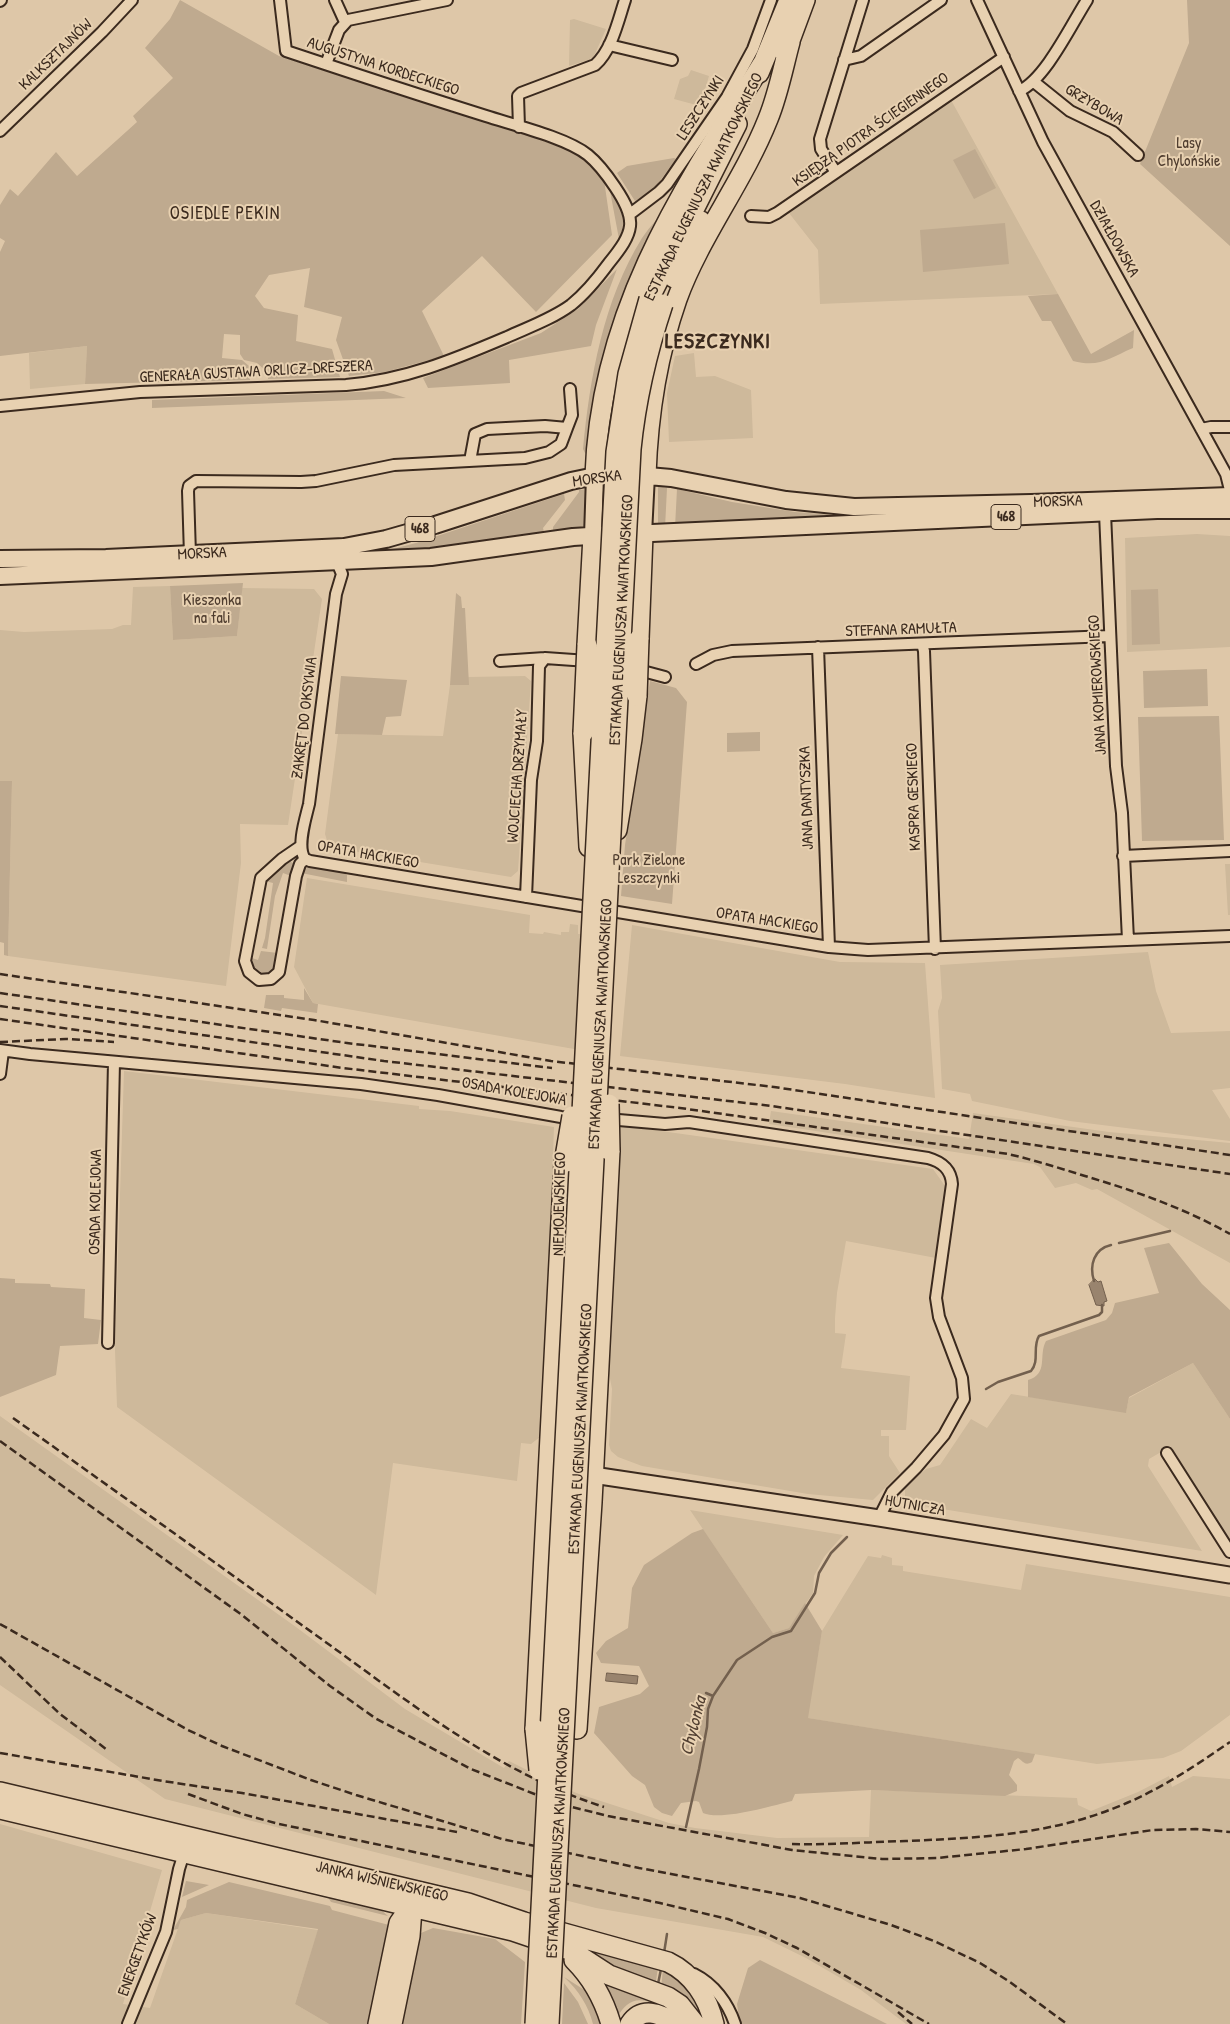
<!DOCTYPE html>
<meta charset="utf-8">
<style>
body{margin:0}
canvas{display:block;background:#dec7a8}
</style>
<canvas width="1230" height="2024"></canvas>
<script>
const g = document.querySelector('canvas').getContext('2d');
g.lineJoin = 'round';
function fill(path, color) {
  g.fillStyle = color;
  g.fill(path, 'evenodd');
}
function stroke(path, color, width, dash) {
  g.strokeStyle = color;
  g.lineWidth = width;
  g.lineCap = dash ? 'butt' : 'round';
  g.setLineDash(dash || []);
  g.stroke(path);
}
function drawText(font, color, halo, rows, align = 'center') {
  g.font = font + ' "Patrick Hand",sans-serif';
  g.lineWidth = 4;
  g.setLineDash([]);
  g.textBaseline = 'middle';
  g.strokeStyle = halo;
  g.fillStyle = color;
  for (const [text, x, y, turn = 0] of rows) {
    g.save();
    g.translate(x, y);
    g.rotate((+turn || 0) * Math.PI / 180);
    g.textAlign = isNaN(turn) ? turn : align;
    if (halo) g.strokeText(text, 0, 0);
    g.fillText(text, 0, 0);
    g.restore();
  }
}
fill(new Path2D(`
 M574,19L606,29L594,56L588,60L569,66L570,20Z
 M691,70L709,76L700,106L674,99L680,79L688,76Z
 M951,100L1058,294L820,304L818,250L789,213Z
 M87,346L85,384L30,389L29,353Z
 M694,353L696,377L715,376L751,390L753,438L669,442L667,393L675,356Z
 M1197,534L1230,536V647L1127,652L1125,538Z
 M170,586L173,640L237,636L242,588L314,589L322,599L288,825L240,824L241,863L226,986L8,956L12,782L0,781V630L24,632L112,629L123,625H131L133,587Z
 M525,676L531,681L518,871L511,877L329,847L325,834L338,734L443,736L450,685H468V677Z
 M1225,864H1230V915H1228Z
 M307,878L530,915L529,933L543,934L544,932L561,935V932H569L570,924L578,925V934L614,936L608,1055L313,1003L294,967Z
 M632,925L840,962L925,963L935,1098L845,1084L620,1056Z
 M1148,952L1156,991L1171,1033L1230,1031V1088L1212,1090L1230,1119V1141L1070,1121L972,1101L970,1094L942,1089L938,1011L942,998L940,965Z
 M124,1071L419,1106V1109L450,1111L554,1127L543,1429L540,1437L531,1444L521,1443L517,1481L393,1463L376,1595L117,1407L115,1350Z
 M771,1111L969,1139L973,1113L1109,1132L1230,1143V1263L1097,1189L1092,1190L1076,1183L1055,1188L1040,1167L1034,1164L769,1124Z
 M618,1125L933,1169L945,1186L936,1258L846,1241L837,1293L835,1318V1333L846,1334L841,1368L910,1376L906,1430H881V1436H889V1456L900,1473L873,1500L808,1494L642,1466L618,1457L611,1451L609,1445L612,1389L607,1363Z
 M1193,1363L1230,1419V1546L1168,1448L1149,1459L1148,1466L1202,1551L905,1503V1488L907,1486L926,1469L940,1465L971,1419L987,1428L1011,1394L1126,1412L1129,1398Z
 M0,1416L296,1627L405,1709L504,1768L509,1761L555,1784L579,1794L669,1823L695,1828L777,1838L869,1837L871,1790L1077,1798L1078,1805L1091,1811L1138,1792L1169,1776L1172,1787L1193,1776L1230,1779V2024H906L861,1990L806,1958L763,1937L596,1908L165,1799L0,1685Z
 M690,1510L843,1535L824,1557L814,1576L813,1593L789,1628L773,1633Z
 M882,1555L892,1558V1565L903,1566V1571L1021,1590L1026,1564L1230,1597V1715L1181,1751L1163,1758L1097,1764L807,1718L822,1631L868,1556L881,1558Z
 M0,1824L162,1870L123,2004L150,2008L181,1920L206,1913L318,1930L295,2004L329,2024H0Z`), '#ceb99b');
fill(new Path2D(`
 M180,0L279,56L533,137L570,151L603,173L612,235L536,312L482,256L422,311L444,356L385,372L349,376L336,340L342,317L304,307L310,268L269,275L255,296L264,308L298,315L296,341L332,349L340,377L268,379V373L257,363L244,360L240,354V335L224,334L222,358L242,360L249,366L250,380L85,384L87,346L0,356V252L5,241L0,238V205L10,189L18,196L56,152L77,176L137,122L133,116L173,78L145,48L170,19Z
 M1187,0H1230V246L1140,164L1189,43Z
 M975,149L996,188L974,199L953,160Z
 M674,158L676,159L654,189L635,201L617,173L627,166Z
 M610,191C621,207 628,220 619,239Z
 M669,206C658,227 644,248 634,270C607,328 594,390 587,454L585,453L583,449C590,377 603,301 642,238C650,226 660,216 669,206Z
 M1005,223L1009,264L923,272L920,230Z
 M617,269L596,325L591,346L509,360L510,383L428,388L423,378L541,333L578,309Z
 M1058,294L1091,354L1134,330L1133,348C1109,358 1100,368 1073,361L1051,321H1042L1028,296Z
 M384,391L406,398L152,408V400Z
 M658,486L667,488L665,528H658Z
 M586,489L584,527L553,530V527L579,492V490Z
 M677,489L732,502L795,512L861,517L675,527Z
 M564,494L565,500L543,528L544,532L427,550L381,552L416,543Z
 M243,583L237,636L173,640L170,586Z
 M1158,589L1160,644L1132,645L1131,590Z
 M456,593L461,597L462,608H465L469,685H450Z
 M1207,669L1208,706L1144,708L1143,671Z
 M341,676L407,680L401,716L386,717L382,735L335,734Z
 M650,681L676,688L687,702L672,904L621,896L625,845Z
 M1219,716L1224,840L1142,841L1138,717Z
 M760,732V751L727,752V733Z
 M0,781H12L8,956L4,955V943L0,942Z
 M288,860L293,863L291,876L283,873L275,896L267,949L262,948L265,938L273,883L265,881Z
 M308,867L341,871L347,875V882L301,873Z
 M261,951L278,953L276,968L269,973H259L250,964L249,957L258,960Z
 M304,988L313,1003L318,1004L317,1013L282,1008L281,1011L264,1008L266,995H284V998L304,1000Z
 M1169,1243L1202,1284L1230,1310V1419L1193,1363L1129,1397L1126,1413L1028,1397V1380C1049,1374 1038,1355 1046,1341L1106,1320L1112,1313L1115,1303L1159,1293L1144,1248Z
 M0,1278L15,1279V1283L50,1284L51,1287L85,1289L84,1318L101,1320L98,1344L60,1346L56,1375L0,1397Z
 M703,1529L773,1633L789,1628L805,1603L822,1631L808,1718L1035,1754L1032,1762C1025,1766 1024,1762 1018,1758L1014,1761L1009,1775L1017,1785V1791L1005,1796L871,1790L795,1794L792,1801C771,1806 721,1821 703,1813L699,1802L696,1801L681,1803L672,1816L662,1813L654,1807L645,1785L632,1776L594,1733L599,1707L640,1694L649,1686L639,1666L601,1663L596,1653L606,1641L628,1628L632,1588L644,1565L692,1533Z
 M186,1881L209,1885L182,1897Z
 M229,1882L330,1906L332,1910L389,1925L390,1928L371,2024H329L295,2004L318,1929L206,1913L181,1920L178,1929L173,1930L186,1907L187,1900Z
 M327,1896L380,1909L388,1916L331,1902Z
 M433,1928L495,1939L525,1962L521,2024H400L421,1933Z
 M566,1940L658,1967L655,1988L613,1974Z
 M760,1960L887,2024H740L737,2004L748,1968Z
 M663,1969L682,1980L710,2024H701L661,1989Z
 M564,1977L594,1996L605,2024H593C588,2005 579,1991 564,1977Z
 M600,1981L652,2001V2003C635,1996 625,2003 617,2018Z
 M564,1983L578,2002L588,2024H562Z`), '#bfaa8f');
const water = new Path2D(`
 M1095,1279L1098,1282L1101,1281L1107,1301L1104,1302V1306L1096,1305L1089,1285Z
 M607,1673L638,1676L637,1684L606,1681Z`);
fill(water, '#99846e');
stroke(water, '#73604e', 1);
stroke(new Path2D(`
 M1119,1243L1170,1231
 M1094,1281C1089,1265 1094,1249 1111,1245
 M986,1389L998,1382L1031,1371C1040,1361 1032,1347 1039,1336L1099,1315L1102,1312V1305
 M706,1693L713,1696
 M686,1827L699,1769L707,1727L708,1709L713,1696L737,1660L772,1637L791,1631L815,1593L819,1573L831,1553L847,1537
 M664,1953L667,1934
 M658,1984L661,1969`), '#73604e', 2.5);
const street = new Path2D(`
 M335,0L345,22
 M977,0L1043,142L1226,474L1230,490
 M0,1L1,0
 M609,45L672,60
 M844,60L861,56L941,0
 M326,64L339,30L348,20L447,0
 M1034,82L1070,111L1113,132L1138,155
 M1019,91C1045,80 1071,25 1087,0
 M519,127L518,96L521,93L595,65C612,50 618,21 625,0
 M0,131L102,32L132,0
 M835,171L821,149L820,139L863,0
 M630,214L659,192L667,184L727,97L753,49L771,0
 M751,216L769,217L777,213L1004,57
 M0,406L140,392L346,385C405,380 453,360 507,337C529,327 552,319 571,305C586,293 598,278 609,263C634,232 638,221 615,187C607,175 599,164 588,155C567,138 514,125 486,116C419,95 352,73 286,51L280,0
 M567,428L572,415L570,389
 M1201,429L1211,427H1230
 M1105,513L1116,766L1122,813L1128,940
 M190,555L188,491L189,486L196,481L301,482L316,481L394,465L525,458L549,452L561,444L567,428L545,426L487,429L475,434L470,461
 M922,644L924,651L935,949
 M818,647L829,947
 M500,661L545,658L588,661
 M696,664L713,655L732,651L1110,636
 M635,669L665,677
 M301,846L282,859L261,878L245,961L249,972L259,980L271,979L279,972L296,876L300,864L305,859
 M1123,856L1230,851
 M305,859L310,861L829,947L868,950L1230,936
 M305,859C296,847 306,817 309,804L336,594L342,574L337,562
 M526,897L531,780L537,741L539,666L545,658
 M0,1050L30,1054L361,1084L438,1095L561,1117L575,1118
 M0,1074L3,1051
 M607,1119L665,1124L689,1122L928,1158C942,1162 951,1169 952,1184L936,1298L939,1317L962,1378L964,1399L944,1435L916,1468L892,1492L879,1518
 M108,1343L114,1062
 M1167,1453L1230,1552
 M694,1974C714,1984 728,2003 735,2024
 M128,2024L166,1932L179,1869L185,1850`);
const secondary = new Path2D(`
 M585,1478L593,1475L633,1481L879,1518L1230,1575`);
const primary = new Path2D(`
 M630,534L1157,510H1230
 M643,534L646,475
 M593,536L595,476
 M0,559L106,558L344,547L386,539L435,525L571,481L595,476L625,474L671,478L786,500L854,507L1031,503L1230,496
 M0,576L431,557L573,537L606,535`);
const highway = new Path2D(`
 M785,54L805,0
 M759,73L789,0
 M674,278L686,247L701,221
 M649,299L737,124
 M646,475C648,415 657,356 677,299C700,236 743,182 768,119C778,95 783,68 790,42
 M595,476C600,314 679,194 763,63
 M639,639L643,534
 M587,645L593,536
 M583,733L589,847
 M617,830L632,739L637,696
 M535,1729L564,1163
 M577,1729L592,1502L610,1151
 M0,1792L468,1903L524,1922L668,1962C693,1974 708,1998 714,2024
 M0,1809L513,1931L572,1951L609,1975L668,1997L680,2005L695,2024
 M574,1960C592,1978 604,2000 611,2024
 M378,2024L399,1923L411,1906
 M392,2024L410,1936L413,1895
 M630,2024C641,2007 660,2012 674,2024`);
stroke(street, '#3b2a1e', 14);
stroke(secondary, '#3b2a1e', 19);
stroke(primary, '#3b2a1e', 20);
stroke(highway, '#3b2a1e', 22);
stroke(street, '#e8d1b1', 10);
stroke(secondary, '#e8d1b1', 15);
stroke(primary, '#e8d1b1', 16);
stroke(highway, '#e8d1b1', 19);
stroke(new Path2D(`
 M0,974L314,1020L551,1061L774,1087L1230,1155
 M0,993L347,1043L552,1068
 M0,1006L384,1061L772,1106L1230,1174
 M0,1019L343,1068L680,1108L1008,1154C1034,1160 1059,1168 1085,1176C1135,1191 1184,1208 1230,1234
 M0,1042L66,1039L114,1042
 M13,1418C116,1491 218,1565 320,1638C409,1702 498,1773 604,1807
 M0,1441L242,1615L330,1686L375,1718L471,1769L560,1804L608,1816L792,1850L882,1859L937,1858L1026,1849L1153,1830L1196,1829L1230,1832
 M0,1624L188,1730L222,1746L311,1780L356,1795L502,1839L639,1868L800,1898L891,1925L934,1941L980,1963L1010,1982L1067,2024
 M0,1657L60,1714L106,1749
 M0,1753L163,1781L242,1793L457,1832
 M188,1794L242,1814L279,1824L660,1903L728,1919L765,1933L797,1948L929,2024
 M792,1844C830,1845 868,1842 906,1841C976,1838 1045,1835 1112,1809C1155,1793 1192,1768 1230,1742
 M898,2012L912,2024`), '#3b2a1e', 2.5, [8, 4]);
const highwayBridge = new Path2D(`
 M637,696L639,639
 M583,733L587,645
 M609,1104L610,1151
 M564,1163L572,1116
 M535,1729L539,1770
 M535,2024L616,452L628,374L649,299
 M549,2024L631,449C636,399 647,352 663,304`);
stroke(highwayBridge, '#3b2a1e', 22, []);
stroke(highwayBridge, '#e8d1b1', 19);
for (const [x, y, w] of [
 [1006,517,30],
 [420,529,30]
]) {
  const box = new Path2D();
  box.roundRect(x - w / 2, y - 12.5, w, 25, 4);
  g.fillStyle = '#e8d1b1';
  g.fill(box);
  stroke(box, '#3b2a1e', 1);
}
drawText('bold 15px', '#3b2a1e', null, [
 ["468",1006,517],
 ["468",420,529]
]);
drawText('16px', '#3b2a1e', '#e8d1b1', [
 ["KALKSZTAJNÓW",56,55,-44],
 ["AUGUSTYNA KORDECKIEGO",383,67,18],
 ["GRZYBOWA",1094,105,31],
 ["LESZCZYNKI",701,108,-57],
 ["KSIĘDZA PIOTRA ŚCIEGIENNEGO",871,130,-35],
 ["ESTAKADA EUGENIUSZA KWIATKOWSKIEGO",704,187,-64],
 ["DZIAŁDOWSKA",1114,239,61],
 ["GENERAŁA GUSTAWA ORLICZ-DRESZERA",256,372,-3],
 ["MORSKA",597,479,-8],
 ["MORSKA",1058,502,-2],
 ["MORSKA",202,554,-3],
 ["ESTAKADA EUGENIUSZA KWIATKOWSKIEGO",622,620,-87],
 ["STEFANA RAMUŁTA",901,630,-2],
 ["JANA KOMIEROWSKIEGO",1098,685,-93],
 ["ZAKRĘT DO OKSYWIA",305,718,-83],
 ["WOJCIECHA DRZYMAŁY",518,776,-86],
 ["KASPRA GESKIEGO",914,797,-92],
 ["JANA DANTYSZKA",807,798,-92],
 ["OPATA HACKIEGO",368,855,10],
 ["OPATA HACKIEGO",767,921,9],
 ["ESTAKADA EUGENIUSZA KWIATKOWSKIEGO",601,1024,-87],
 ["OSADA KOLEJOWA",514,1092,10],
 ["OSADA KOLEJOWA",96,1202,-89],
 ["NIEMOJEWSKIEGO",560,1204,-89],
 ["ESTAKADA EUGENIUSZA KWIATKOWSKIEGO",581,1429,-87],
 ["HUTNICZA",915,1506,10],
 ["ESTAKADA EUGENIUSZA KWIATKOWSKIEGO",559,1833,-87],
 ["JANKA WIŚNIEWSKIEGO",382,1882,13],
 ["ENERGETYKÓW",138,1955,-70]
]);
drawText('16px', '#4f3d2f', '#e8d1b1', [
 ["Lasy",1189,144],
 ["Chylońskie",1189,162],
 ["Kieszonka",212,601],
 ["na fali",212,619],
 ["Park Zielone",649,861],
 ["Leszczynki",649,879]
]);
g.letterSpacing = '1px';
drawText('18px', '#3b2a1e', '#e8d1b1', [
 ["OSIEDLE PEKIN",225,214]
]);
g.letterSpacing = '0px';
drawText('italic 18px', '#524032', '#e8d1b1', [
 ["Chylonka",694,1726,-76]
]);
g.letterSpacing = '1px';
drawText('bold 21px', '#3b2a1e', '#e8d1b1', [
 ["LESZCZYNKI",718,342]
]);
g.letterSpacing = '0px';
</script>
